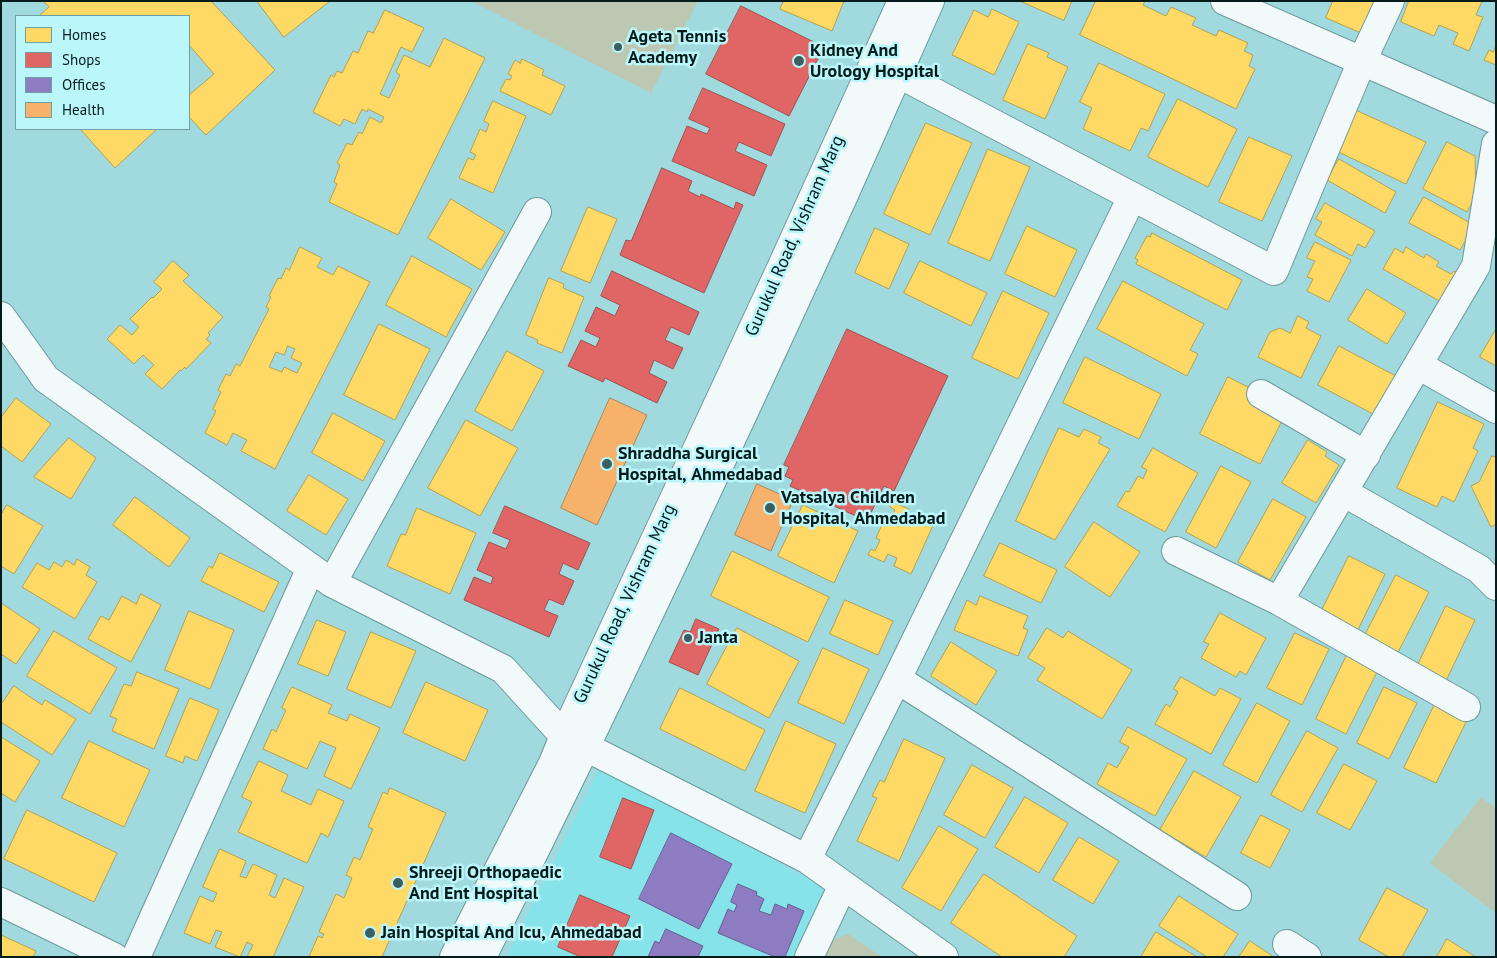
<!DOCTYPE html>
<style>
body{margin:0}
#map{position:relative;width:1497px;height:958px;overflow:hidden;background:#a0dade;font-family:"PT Sans",sans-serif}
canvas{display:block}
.frame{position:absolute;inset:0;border:2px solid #041b1c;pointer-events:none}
.legend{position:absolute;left:15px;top:15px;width:175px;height:115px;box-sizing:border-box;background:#bbf6fa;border:1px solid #729ea1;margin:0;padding:6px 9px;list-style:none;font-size:15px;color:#041b1c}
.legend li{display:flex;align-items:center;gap:10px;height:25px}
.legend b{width:25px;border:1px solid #729ea1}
</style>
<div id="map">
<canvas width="1497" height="958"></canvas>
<div class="frame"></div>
<ul class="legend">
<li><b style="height:14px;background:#ffd966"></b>Homes</li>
<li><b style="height:14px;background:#e06666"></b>Shops</li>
<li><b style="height:14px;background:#8e7cc3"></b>Offices</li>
<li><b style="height:14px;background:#f6b26b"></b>Health</li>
</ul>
</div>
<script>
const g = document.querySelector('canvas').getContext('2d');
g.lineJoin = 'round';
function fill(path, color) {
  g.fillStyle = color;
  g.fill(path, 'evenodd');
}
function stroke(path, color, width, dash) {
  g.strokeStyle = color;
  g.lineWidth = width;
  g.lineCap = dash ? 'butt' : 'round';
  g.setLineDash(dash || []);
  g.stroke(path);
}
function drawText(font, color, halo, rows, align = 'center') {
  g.font = font + ' "PT Sans",sans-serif';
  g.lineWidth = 5;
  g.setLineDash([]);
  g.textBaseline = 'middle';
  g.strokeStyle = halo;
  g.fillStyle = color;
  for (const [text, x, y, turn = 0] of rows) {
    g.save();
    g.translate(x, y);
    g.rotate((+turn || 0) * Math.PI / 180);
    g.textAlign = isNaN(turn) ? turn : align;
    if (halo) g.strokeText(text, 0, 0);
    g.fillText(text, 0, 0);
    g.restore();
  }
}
fill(new Path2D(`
 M599,769L833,891L801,957H507Z`), '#87e3ea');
fill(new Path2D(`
 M471,1H698L651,93Z
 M1481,797L1496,808V913L1430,863Z
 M848,934L882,957H825L833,940Z`), '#bcc8b1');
const homes = new Path2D(`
 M43,1H211L275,70L206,135L189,117V95L214,74L189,45V16H39L49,7Z
 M257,1H330L284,37Z
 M784,1H844L832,31L780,9Z
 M1020,1H1072L1064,20Z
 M1096,1H1145L1143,5L1166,16L1171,7L1196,18L1192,25L1216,36L1219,30L1248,43L1244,51L1253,55L1249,66L1255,69L1236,109L1080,35Z
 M1333,1H1375L1361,33L1326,18Z
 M1409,1H1482L1476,15L1483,17L1469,51L1453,44L1458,33L1439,25L1434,36L1401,22Z
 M992,9L1019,22L994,75L952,55L974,10L988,17Z
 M385,10L424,28L412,52L401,47L380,94L389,98L400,75L396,72L404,55L430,67L444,38L485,58L398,235L329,202L337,184L334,182L340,165L337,163L347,143L352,145L359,132L362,134L370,117L381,123L384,117L368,109L367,112L362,109L355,124L344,119L340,126L313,112L331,75L334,77L337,71L342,73L353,51L358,53L368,31L373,33Z
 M1028,44L1049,53L1047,57L1068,67L1045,119L1003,100Z
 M1496,45V65L1484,60L1489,50L1493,52Z
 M522,59L544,70L542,75L565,86L551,115L500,91L506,79L510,80L512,76L508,74L515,60L520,63Z
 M1099,63L1165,94L1148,131L1141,128L1130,151L1083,129L1092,108L1080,102Z
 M1178,99L1237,129L1208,187L1148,157Z
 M493,101L526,116L493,193L459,178L468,158L473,160L476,155L470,152L480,129L486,132L489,124L484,121Z
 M1349,107L1426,142L1406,184L1330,148Z
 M926,123L972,143L930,235L884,214Z
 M83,129H157L115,168L81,130Z
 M1249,137L1292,156L1262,221L1219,202Z
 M1447,142L1475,156L1476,195L1467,212L1423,189Z
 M988,149L1030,167L990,261L948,243Z
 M1339,159L1396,192L1385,213L1327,180Z
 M1424,197L1474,225L1460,250L1409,223Z
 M451,199L505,232L481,270L428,238Z
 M1325,203L1375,231L1365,248L1358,244L1352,256L1315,235L1322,222L1316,219Z
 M588,207L617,219L590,283L561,271Z
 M1027,226L1077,250L1055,297L1005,274Z
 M875,228L909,244L889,289L855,273Z
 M1152,233L1242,280L1227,310L1136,264L1138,260L1135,258L1147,236L1150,237Z
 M1315,242L1351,260L1329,302L1307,291L1313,279L1307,277L1315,261L1307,258Z
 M300,247L322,258L317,267L333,275L338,266L370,282L275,469L241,451L247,440L233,433L227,445L205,433L216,411L213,409L221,392L218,390L226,374L230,376L236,364L240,366L269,309L266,307L271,297L269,296L278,278L281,279L286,268L289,270ZM288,346L295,349L291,358L302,363L297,373L284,367L282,372L269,367L276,352L284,355Z
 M1406,247L1424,258L1426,254L1439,262L1436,266L1451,274L1454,271L1464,276L1448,306L1383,269L1395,248L1403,253Z
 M412,256L472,289L446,337L386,305Z
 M173,261L189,275L183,281L223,317L208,333L210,335L206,339L211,343L186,369L185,367L181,371L180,370L162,389L145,374L154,365L143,355L134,364L107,339L120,325L132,335L139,327L130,319L152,297L153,298L162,289L154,282Z
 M920,261L987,293L971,326L904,293Z
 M549,278L564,284L563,288L584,297L562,353L537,343L538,340L526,335Z
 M1123,281L1204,324L1190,350L1198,354L1187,376L1097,329Z
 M1367,289L1406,313L1387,344L1348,320Z
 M1003,291L1049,313L1018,379L972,358Z
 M1298,316L1309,322L1306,328L1321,336L1301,378L1258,357L1270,332L1280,328L1290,333Z
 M379,324L430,349L395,420L344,395Z
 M1496,329V366L1480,357Z
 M1339,346L1396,376L1375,415L1318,385Z
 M507,351L544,371L512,431L475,411Z
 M1085,357L1161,394L1139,439L1063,403Z
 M1228,377L1252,389L1247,399L1284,417L1260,464L1200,434Z
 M16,398L51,424L22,462L1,446V418Z
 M1438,402L1484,424L1473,448L1478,451L1454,502L1442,496L1437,507L1397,488Z
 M333,413L385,441L363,481L312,453Z
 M466,420L518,448L480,516L428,488Z
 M1059,428L1079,437L1084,429L1101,437L1098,443L1110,449L1055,540L1016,521Z
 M69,438L96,458L71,499L34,477Z
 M1308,440L1327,452L1325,456L1339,465L1316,503L1282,483Z
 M1153,448L1198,473L1165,532L1117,506L1126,491L1129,492L1138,476L1143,479L1147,470L1142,467Z
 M1492,456L1496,457V524L1491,527L1471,486L1479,482Z
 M1221,466L1251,482L1216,548L1186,532Z
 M309,475L348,499L326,535L287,511Z
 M135,497L190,538L169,567L113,525Z
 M1273,499L1306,517L1270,580L1238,562Z
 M892,502L909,509L906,516L914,519L917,513L935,521L911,574L894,566L897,558L888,554L884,562L868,555L871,549L875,551L880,540L876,538L886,516L891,519L895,510L890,507Z
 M7,505L43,526L14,574L1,566V515Z
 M803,505L858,531L834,583L778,556Z
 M417,508L476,533L450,594L387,566L401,534L405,535Z
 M1094,522L1140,552L1110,597L1065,567Z
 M1000,543L1057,570L1041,603L984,576Z
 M732,551L829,597L808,642L711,596Z
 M220,553L279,582L264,612L201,581L209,566L212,568Z
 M1349,556L1385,574L1354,638L1317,620Z
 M77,559L90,567L86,575L97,582L75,619L22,587L37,563L49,570L54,562L62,567L66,560L74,565Z
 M1396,575L1429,592L1394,660L1361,643Z
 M141,594L161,605L131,662L88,639L101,616L109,620L122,596L136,604Z
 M980,596L1028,616L1023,628L1028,630L1018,656L954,630L967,600L976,605Z
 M845,600L893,621L878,655L830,634Z
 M1,603L40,629L16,664L1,654Z
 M1446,606L1475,620L1444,685L1415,671Z
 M189,611L234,630L210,689L165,670Z
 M1220,613L1266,638L1246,675L1240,671L1236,677L1201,658L1209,644L1204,642Z
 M317,620L346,632L328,676L298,664Z
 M737,628L799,661L769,718L707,684Z
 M1047,628L1063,638L1068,631L1132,670L1102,719L1037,680L1045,668L1028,658Z
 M54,631L117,668L90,714L27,676Z
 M371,632L416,651L391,708L347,689Z
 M1295,633L1329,649L1302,705L1267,688Z
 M951,642L997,671L976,705L931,676Z
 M823,648L869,669L844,724L798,703Z
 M1347,655L1378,670L1346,734L1316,719Z
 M137,672L179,689L154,749L112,731L117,719L110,716L124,684L131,686Z
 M1181,677L1215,696L1220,688L1241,699L1211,754L1155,724L1166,704L1170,707L1178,692L1174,689Z
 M426,682L488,710L465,761L403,733Z
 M14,686L42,705L45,700L76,719L52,755L1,722V705Z
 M292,687L332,705L328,713L347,721L350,714L380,728L351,789L324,776L336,748L320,741L307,769L263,749L272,729L276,732L286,710L282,708Z
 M1384,687L1417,703L1389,759L1357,743Z
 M680,688L765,730L745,771L660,729Z
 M190,698L219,710L197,761L185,756L183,763L166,756Z
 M1436,702L1468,718L1436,783L1404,768Z
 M1257,703L1290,721L1257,783L1223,765Z
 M786,721L836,744L805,813L755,791Z
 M1128,727L1187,759L1155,816L1097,784L1108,763L1117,768L1129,747L1120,742Z
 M1307,731L1338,748L1302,812L1271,795Z
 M1,737L40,761L15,802L1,793Z
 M904,739L945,758L899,861L857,841L877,798L872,796L880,780L884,782Z
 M89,741L150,770L124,827L62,798Z
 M259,761L288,775L281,791L311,805L318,789L344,801L328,837L321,833L307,863L238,832L252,802L242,797Z
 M1344,764L1377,781L1350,830L1317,813Z
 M972,765L1013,788L985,838L944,815Z
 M1194,771L1241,797L1206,857L1160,830Z
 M390,788L446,813L382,957H309L318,936L322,938L324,934L319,932L336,894L344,898L352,878L346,875L354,857L360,860L373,829L368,827L383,792L387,794Z
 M1025,797L1068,823L1039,873L995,847Z
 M27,810L117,853L94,902L4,859Z
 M1261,815L1290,830L1270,868L1241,853Z
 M939,826L978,849L941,911L902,888Z
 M1079,837L1119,861L1093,904L1053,880Z
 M220,849L246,861L240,876L246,878L253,864L277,875L269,895L275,898L284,878L304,887L273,957H247L253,945L247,942L240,957L215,947L222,932L216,930L210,944L184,933L200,896L213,902L217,893L203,887Z
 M984,874L1077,936L1064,957H1002L951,923Z
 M1387,888L1428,910L1402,957H1389L1359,940Z
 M1179,896L1238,934L1223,957H1207L1159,926Z
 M1156,932L1197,957H1141Z
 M1,935L36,951L33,957H1Z
 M1447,939L1476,957H1437Z
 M1250,941L1274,957H1239Z`);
fill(homes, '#ffd966');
stroke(homes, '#b4a050', 1);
const shops = new Path2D(`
 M741,6L824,47L789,116L706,74Z
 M703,88L785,124L771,156L739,142L735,151L767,165L754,196L672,161L687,126L707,134L710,128L689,119Z
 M662,168L692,181L688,191L700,197L701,194L734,209L736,202L743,205L704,293L620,255L626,240L631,241Z
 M612,271L699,312L689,335L671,327L665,340L683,348L673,369L654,360L649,373L667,382L657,403L605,378L603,382L568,366L581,340L596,347L600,338L585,331L596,307L615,316L620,305L601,296Z
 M847,329L948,376L894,491L884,486L867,521L790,486L793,480L785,476L789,467L784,465Z
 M505,506L590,543L578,570L563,563L559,574L574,581L563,605L549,599L544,610L558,616L549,637L464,600L474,577L491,584L493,577L477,570L489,542L506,549L510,540L493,533Z
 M696,619L719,629L698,675L669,662L684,630L690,632Z
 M623,798L654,810L631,869L600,857Z
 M580,895L630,916L612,957H581L558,947Z`);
fill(shops, '#e06666');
stroke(shops, '#9e5050', 1);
const offices = new Path2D(`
 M671,833L732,864L699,929L639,899Z
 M738,884L757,892L756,895L764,899L759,911L771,915L775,904L787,909L788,904L804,911L785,957H775L718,933L728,909L734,912L737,905L731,902Z
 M666,929L703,946L698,957H648L655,941L659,943Z`);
fill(offices, '#8e7cc3');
stroke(offices, '#655f91', 1);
const health = new Path2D(`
 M610,398L647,415L597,525L561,508Z
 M757,484L793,500L771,551L735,535Z`);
fill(health, '#f6b26b');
stroke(health, '#ad8553', 1);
const minor = new Path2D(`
 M1225,1L1496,120
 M882,65L1274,271L1362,61L1390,1
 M1,316L46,379L332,583L503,669L564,736L807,859L944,957
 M1418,365L1496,409
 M1261,394L1366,455
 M1343,492L1479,569L1496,586
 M1176,551L1279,601L1466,707
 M332,583L537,212
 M1279,601L1476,266L1496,144
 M897,679L1237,896
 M807,859L897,679L1132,197
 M1,902L114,957
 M1287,944L1307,957
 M136,957L311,568
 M454,957L553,763L564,736L782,266L902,1
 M482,957C608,706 727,451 844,195C873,131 901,66 930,1
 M809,957L843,885`);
stroke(minor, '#6d989b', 30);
stroke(minor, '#f1f9fa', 28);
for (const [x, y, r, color] of [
 [618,47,5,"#3b5e60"],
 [799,61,6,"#3b5e60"],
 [607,464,6,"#3b5e60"],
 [770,508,6,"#3b5e60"],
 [688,638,5,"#3b5e60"],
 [398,883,6,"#3b5e60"],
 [370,933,6,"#3b5e60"]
]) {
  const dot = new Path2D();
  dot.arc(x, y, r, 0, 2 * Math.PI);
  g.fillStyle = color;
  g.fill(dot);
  stroke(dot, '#bbf6fa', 2);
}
drawText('bold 18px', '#041b1c', '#bbf6fa', [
 ["Ageta Tennis",628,37],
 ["Academy",628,58],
 ["Kidney And",810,51],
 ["Urology Hospital",810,72],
 ["Shraddha Surgical",618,454],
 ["Hospital, Ahmedabad",618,475],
 ["Vatsalya Children",781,498],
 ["Hospital, Ahmedabad",781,519],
 ["Janta",698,638],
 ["Shreeji Orthopaedic",409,873],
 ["And Ent Hospital",409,894],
 ["Jain Hospital And Icu, Ahmedabad",381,933]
], 'left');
drawText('18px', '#041b1c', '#bbf6fa', [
 ["Gurukul Road, Vishram Marg",795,236,-66],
 ["Gurukul Road, Vishram Marg",625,604,-65]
]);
</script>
